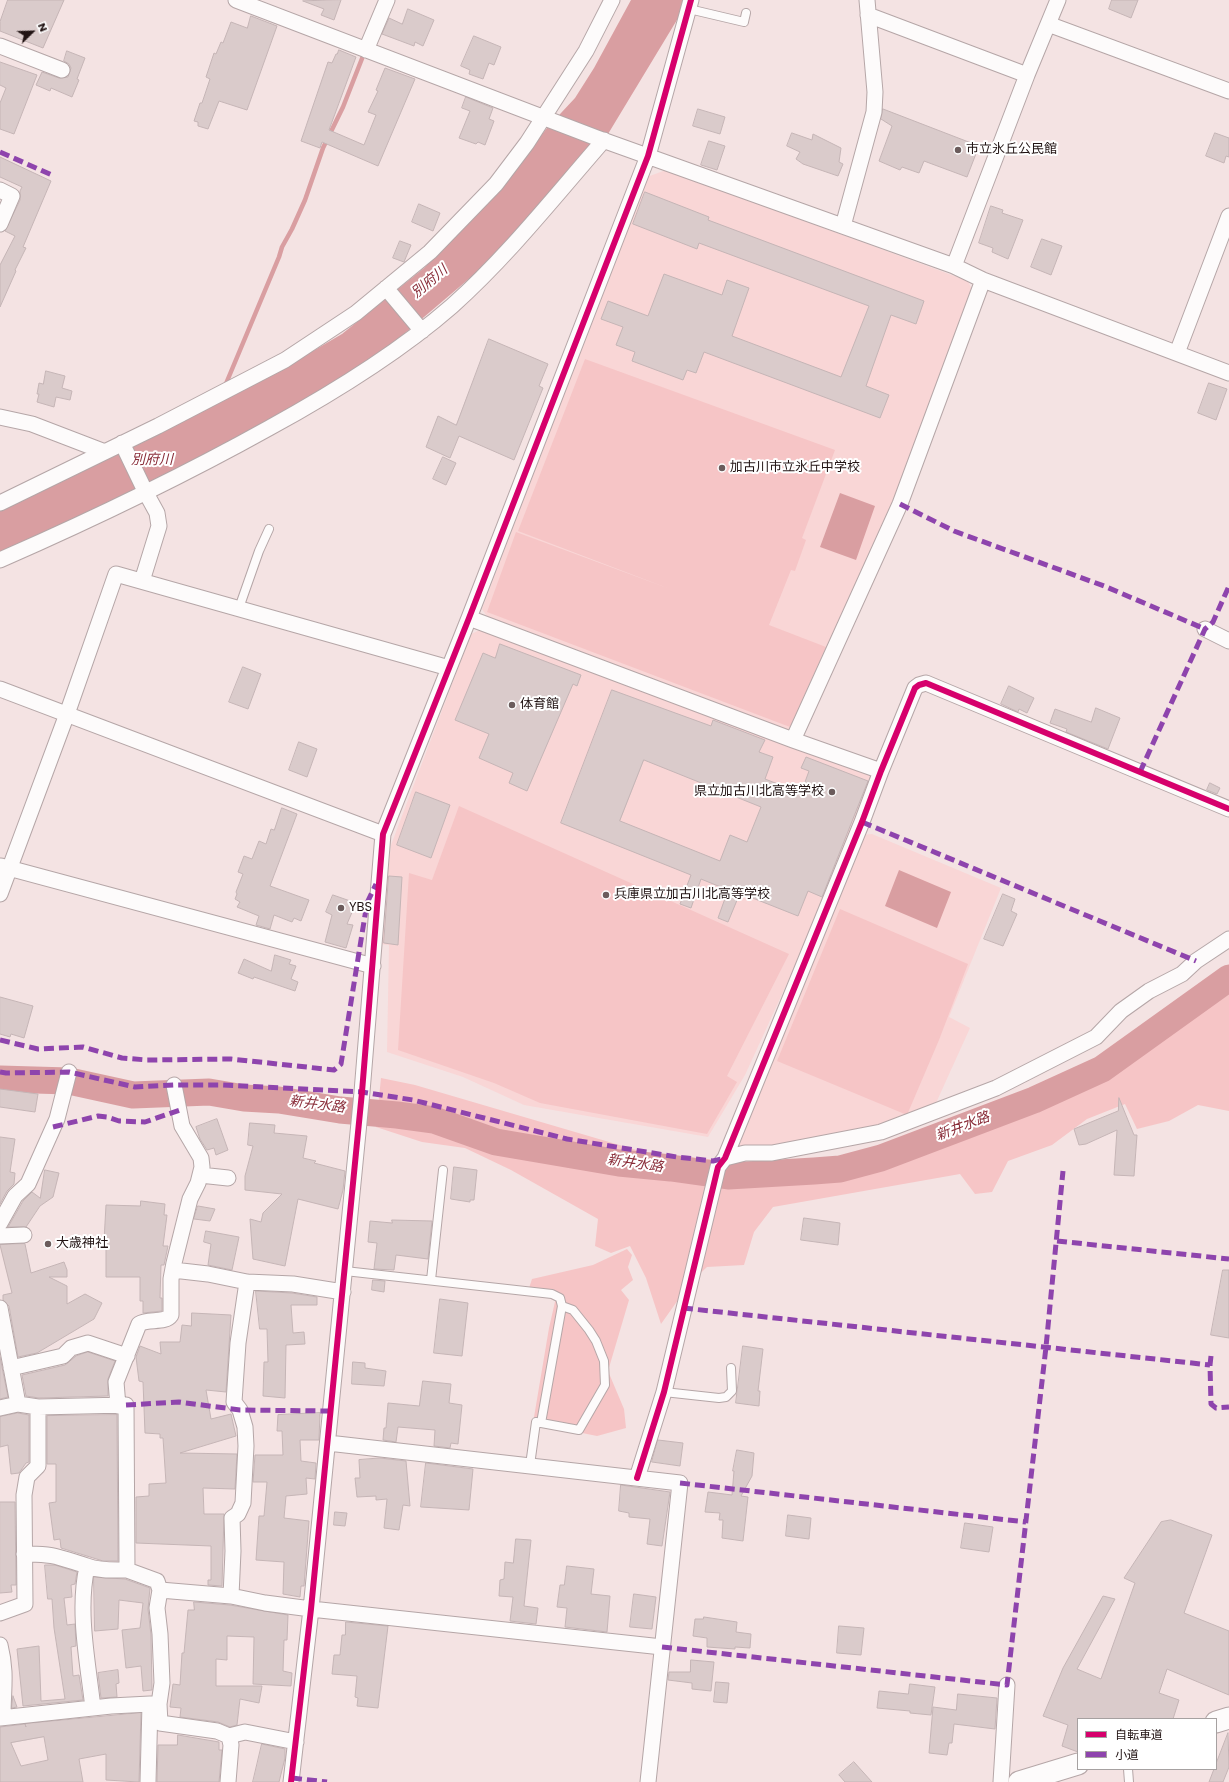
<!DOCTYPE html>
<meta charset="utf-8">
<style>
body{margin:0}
#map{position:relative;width:1229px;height:1782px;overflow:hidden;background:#f4e3e3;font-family:Poppins,"Noto Sans JP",sans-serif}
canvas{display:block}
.legend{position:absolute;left:1077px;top:1718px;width:140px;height:52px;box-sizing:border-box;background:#fff;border:1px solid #a6a1a1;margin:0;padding:5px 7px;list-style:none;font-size:12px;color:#211313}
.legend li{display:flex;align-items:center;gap:8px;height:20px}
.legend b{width:20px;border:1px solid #a6a1a1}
.north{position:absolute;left:12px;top:12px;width:40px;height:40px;-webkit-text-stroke:3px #fff;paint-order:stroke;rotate:67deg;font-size:11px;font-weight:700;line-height:16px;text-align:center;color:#211313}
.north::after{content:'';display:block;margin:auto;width:14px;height:18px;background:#211313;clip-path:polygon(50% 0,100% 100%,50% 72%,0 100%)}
</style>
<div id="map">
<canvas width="1229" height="1782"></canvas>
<ul class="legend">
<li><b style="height:5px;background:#d6006c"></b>自転車道</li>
<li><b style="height:5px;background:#8e44ad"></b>小道</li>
</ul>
<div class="north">N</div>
</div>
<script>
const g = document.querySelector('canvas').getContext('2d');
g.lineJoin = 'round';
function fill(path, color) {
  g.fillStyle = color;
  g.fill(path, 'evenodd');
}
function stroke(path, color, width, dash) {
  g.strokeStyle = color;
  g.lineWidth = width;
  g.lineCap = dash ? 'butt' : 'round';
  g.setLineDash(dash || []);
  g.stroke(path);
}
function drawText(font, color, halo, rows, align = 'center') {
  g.font = font + ' Poppins,"Noto Sans JP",sans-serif';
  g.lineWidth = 4;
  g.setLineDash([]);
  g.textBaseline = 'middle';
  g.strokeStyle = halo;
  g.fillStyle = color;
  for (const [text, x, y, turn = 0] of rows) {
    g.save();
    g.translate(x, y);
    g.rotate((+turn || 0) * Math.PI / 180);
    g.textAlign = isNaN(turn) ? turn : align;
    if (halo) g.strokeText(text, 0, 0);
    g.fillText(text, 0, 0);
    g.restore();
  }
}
fill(new Path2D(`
 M666,170L968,281L973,292L896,497L794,726L787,730L488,618L482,609L647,177Z
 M482,629L873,775L874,780L800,955L745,1075L708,1137L524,1105L463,1077L387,1052L389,945L380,944L391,845L471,634Z
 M872,834L1001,888L949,1017L970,1028L936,1103L878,1128L775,1147L741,1146L737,1141L862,835Z`), '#f9d6d6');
fill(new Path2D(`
 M585,359L835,450L802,538L806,540L795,571L791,570L769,625L826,647L790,727L487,612L516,532L670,589L518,531Z
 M459,806L789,954L727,1076L737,1082L707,1134L540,1103L494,1083L398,1050L409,873L432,880Z
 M840,909L968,964L939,1040L907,1115L777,1061Z
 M1229,976V1111L1198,1105L1169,1121L1137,1129L1125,1104L1087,1119L1052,1145L1008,1161L992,1192L975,1194L960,1174L773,1207L754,1232L744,1265L707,1267L690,1283L661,1324L646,1278L630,1246L611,1253L595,1246L598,1219L511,1170L465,1148L422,1142L376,1127L381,1078L415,1085L650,1154L754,1163L837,1157L938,1136L989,1115L1048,1082L1129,1046L1193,997Z
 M627,1249L632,1255L628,1267L633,1280L621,1290L629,1300L608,1371L624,1409L626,1428L597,1436L533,1423L549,1328L557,1293L529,1288L532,1279L593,1265Z`), '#f6c5c6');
fill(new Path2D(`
 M631,0H687L686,5L608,134L592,147L484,266L384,351L315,397L166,478L0,553V509L289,365L342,334L424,268L483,208L547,128L575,98L594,68Z
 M840,493L875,506L856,560L820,547Z
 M899,870L951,892L937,928L885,906Z`), '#d99ea1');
stroke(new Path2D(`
 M225,386L279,257L282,247L292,229L305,200L323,148L343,107L363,56`), '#d99ea1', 4.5);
stroke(new Path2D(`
 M0,1079L69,1081L133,1095L209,1092L244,1098L279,1100L340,1110L397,1115L434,1120L496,1142L619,1163L671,1168L728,1176L814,1171L840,1169L881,1158L1034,1100L1102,1069L1229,978`), '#d99ea1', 27);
const building = new Path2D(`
 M8,0H64L43,48L0,31V22Z
 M341,0L334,20L321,15L324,9L303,1Z
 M1112,0H1138L1131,18L1109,9Z
 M408,9L434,20L423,46L415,42L414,46L382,34L389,18L402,24Z
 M251,16L277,26L247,110L219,101L208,129L198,126V122L194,121L200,103H202L210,79L206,77L214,53L216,54L221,42L223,43L231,22L247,28Z
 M474,36L501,47L494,65L489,63L483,79L469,74L470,70L461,66Z
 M339,50L356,57L329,130L364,145L376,115L368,112L378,91L376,90L385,68L415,79L378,166L322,142L320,148L301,141L328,62L332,63L336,54H337Z
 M67,51L85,58L77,79L79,80L72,97L51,88L50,91L36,85L42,72L59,78L68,77L71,68L69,64L64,61Z
 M0,62L37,75L14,134L0,129V103L6,88L0,85Z
 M466,97L493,108L489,119L494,121L485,145L478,142L476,144L459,138L470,111L462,108Z
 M698,109L725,117L720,134L693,126Z
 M883,109L979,146L967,177L924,161L919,173L902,167L900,170L879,161L892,126L881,119Z
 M792,133L812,140L813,134L841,148L839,162L843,164L838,176L803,164L796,159L800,152L787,146Z
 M1215,133L1229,138V157L1226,156L1224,163L1206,156Z
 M709,141L725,146L717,170L701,165Z
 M0,157L51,181L23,247L26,248L15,270L16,271L0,307V265L15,236L5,231L20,200V191L22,187L0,177Z
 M645,192L709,217L708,220L924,301L916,324L891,315L866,386L889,395L880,418L704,352L696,373L687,370L683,380L632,361L635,352L616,345L623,327L601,319L608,301L648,316L664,274L722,295L727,280L749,288L732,336L841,377L869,306L699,243L697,249L633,224Z
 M419,204L440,213L433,231L412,222Z
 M991,206L1003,210L1002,213L1023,220L1008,259L992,252L993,248L979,243Z
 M1042,239L1062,246L1051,275L1031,267Z
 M400,241L411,245L404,262L393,258Z
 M489,339L548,364L539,386L543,388L514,460L459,436L450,458L426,447L438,416L456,425Z
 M46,371L65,376L62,388L72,391L70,400L56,397L54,407L37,402L39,394H37L39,383L43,384Z
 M1209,383L1227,389L1216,420L1198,413Z
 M443,457L456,463L446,485L433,479Z
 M500,644L581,675L577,686L573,684L527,791L509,783L513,773L479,758L489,734L455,720L483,653L495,658Z
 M243,667L261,674L248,709L229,702Z
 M1009,686L1034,698L1027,713L1019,709L1018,712L1001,704Z
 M612,690L711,726L713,720L765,740L759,752L773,757L765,779L801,793L809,771L801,768L806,757L868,781L822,897L808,891L798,916L740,893L728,922L718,918L728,890L701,879L691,908L680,904L691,875L561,823ZM644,760L761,807L747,842L730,835L720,861L620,821Z
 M1096,708L1120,718L1108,749L1066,732L1067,729L1050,723L1055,709L1091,722Z
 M299,742L317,749L307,777L289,770Z
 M1210,783L1220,788L1217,794L1207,790Z
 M416,792L450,805L431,858L397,845Z
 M282,808L297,814L270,886L309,900L301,921L294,918L292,922L274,915L270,929L256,925L259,916L237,907L240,902L235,899L237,894L236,892L243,874L238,872L244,856L252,859L259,841L266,844L271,829L274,830Z
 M389,876L402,877L398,945L384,943Z
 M1003,894L1015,899L1011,911L1017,914L1003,946L984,939Z
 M333,895L356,903L347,924L353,925L346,948L325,942L332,915L326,912Z
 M275,955L291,960L289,964L296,966L291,979L298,982L295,991L254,977L253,979L238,973L244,959L271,971Z
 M0,997L33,1006L24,1038L11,1034L10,1037L0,1034Z
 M0,1089L38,1094L35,1112L0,1107Z
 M1119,1098L1134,1135H1137L1134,1176L1114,1175L1117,1130L1086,1144L1079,1145L1074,1129L1118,1111Z
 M217,1119L228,1150L216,1155L214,1148L207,1150L200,1139L196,1127Z
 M250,1123L275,1125L274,1133L307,1136L303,1158L316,1161L314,1163L345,1171L343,1190L338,1209L298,1199L285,1266L253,1259L250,1219L261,1222L263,1213L282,1194L245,1190V1176L253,1146L248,1145Z
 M0,1137L15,1139L10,1172L15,1173L14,1184L7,1191L0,1204Z
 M454,1167L477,1170L474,1200H470V1202L451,1199Z
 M45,1170L59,1173L53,1197L40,1206L26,1227H8L23,1201L32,1192L40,1198Z
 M141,1201L165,1204L164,1215H167L163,1246H168L164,1265H161L160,1298H162V1311L143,1313V1301H140V1277H106V1241H104L106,1205L140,1206Z
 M198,1206L215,1209L210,1221L194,1219Z
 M804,1218L840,1223L838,1245L801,1240Z
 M392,1220L432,1221L428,1259L396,1255L394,1270L374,1269L377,1243L368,1242L370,1221L392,1223Z
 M206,1231L239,1237L232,1270L208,1265L211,1244L204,1242Z
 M25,1244L31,1273L64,1262L67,1270V1277H49L67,1286V1304L85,1294L102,1303L94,1319L37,1353L18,1357L9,1306L3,1300V1295L12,1293L0,1245Z
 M1223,1270H1229V1338L1211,1335Z
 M373,1280L385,1281L384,1292L372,1290Z
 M256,1291L292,1293L317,1297V1305H291L293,1333L304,1332L305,1344L286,1345L285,1398L263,1396L264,1362H268L267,1329H260Z
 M440,1299L468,1303L462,1356L434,1353Z
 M192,1313L231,1315L226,1392L206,1390L211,1419L231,1414L236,1436L180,1453L237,1454L235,1489L203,1488L204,1514H224L222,1586L208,1585V1580H211V1546L136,1543V1497L149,1496V1484L166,1483L163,1438H160V1434L145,1433L143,1382L139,1381L136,1357L140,1346L161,1354L160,1342H180L182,1325L191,1326Z
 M743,1346L763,1349L758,1391H760L759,1406L736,1403Z
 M88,1352L115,1361L108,1379V1396L39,1398L26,1396L22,1375L65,1365L76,1356Z
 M0,1357L8,1397L0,1399Z
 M353,1362L365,1363V1368L386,1371L384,1386L352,1384Z
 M423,1381L451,1384L449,1403L462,1405L458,1444L451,1443L450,1448L434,1446L435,1430L398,1427L396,1442L383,1440L384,1428H386L388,1403L419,1406Z
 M18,1413L29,1415V1462L26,1463L19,1473L11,1474L8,1445L0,1447V1417Z
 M320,1413L319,1440H300L301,1461L316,1463L315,1479L306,1478L307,1494L286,1496L284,1518L309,1521L304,1586H301L300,1597L283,1594L284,1562L256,1560L259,1516H264L267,1482H253L255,1455H283L282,1431H277L278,1415Z
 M117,1415L118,1561H103L61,1548L60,1539L54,1540L49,1503L56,1502V1464H47V1416Z
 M658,1440L683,1443L680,1466L652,1462Z
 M737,1450L754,1453L752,1476L741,1496L748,1497L743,1541L722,1538L723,1520H719L720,1513L705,1512L708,1492L732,1495L734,1471H733Z
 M380,1458L406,1461L410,1506L403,1505L399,1530L384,1528L387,1499L376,1500V1496L357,1497L355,1478H360L359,1460Z
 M426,1463L473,1469L469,1510L421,1507Z
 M621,1485L670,1492L662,1546L647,1544L650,1519L629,1517V1513L619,1511Z
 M0,1502H15L16,1585H11L12,1592L0,1593Z
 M335,1512L347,1513L345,1526L334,1525Z
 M788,1515L811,1518L809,1539L786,1536Z
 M1171,1520L1212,1535L1184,1613L1229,1631V1695L1167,1669L1159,1693L1179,1700L1173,1719H1078V1752L1062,1746L1068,1725L1043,1716L1063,1668L1103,1596L1115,1599L1077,1669L1101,1679L1135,1583L1124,1578L1161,1522Z
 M965,1523L993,1527L989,1552L961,1548Z
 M516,1539L531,1540L524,1606L538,1608L536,1624L510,1621L513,1597L499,1596L500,1580L504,1579L505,1562L513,1563Z
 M45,1565H55L77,1572L75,1584L71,1585L72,1597L64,1598L67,1625L75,1624L76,1646L71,1647L73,1676L79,1675L83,1700L23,1706L17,1649L39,1646L41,1701L65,1699L54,1628L52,1599H48Z
 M567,1566L594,1569L591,1594L610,1596L607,1632L565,1627L567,1608L557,1607L560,1585H564Z
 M94,1577L125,1579L150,1588L148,1609L151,1635L152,1690L143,1691L141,1666L126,1668L122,1630L140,1628L143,1603L119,1600L118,1629L95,1631Z
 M634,1594L656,1597L652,1629L630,1627Z
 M194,1602L230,1605L288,1615L287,1640H284L283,1671L292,1673L291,1686L253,1684L254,1637L227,1636V1660L216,1659V1686H262L259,1703L240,1699L237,1725L230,1727L218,1722L180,1717L181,1708L170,1707L173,1684L180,1685L182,1653H184L188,1610H194Z
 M704,1617L737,1622L736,1632L751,1634L750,1648L735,1647V1649L707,1647V1638L693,1636L695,1619H703Z
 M346,1622L388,1626L378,1708L357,1706L358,1698L355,1697L357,1676L332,1674L334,1655H340L342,1635H345Z
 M839,1626L864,1628L861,1655L837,1653Z
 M691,1660L714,1662L711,1691L692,1689V1683L668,1680L669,1672H690Z
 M118,1670L119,1683L116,1684L117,1697L101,1698L98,1673Z
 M716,1682L729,1683L727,1703L714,1702Z
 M910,1684L935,1687L931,1715L910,1713V1711L877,1708L879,1691L908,1694Z
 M958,1694L997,1698L995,1729L954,1724L952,1743H949L947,1755L929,1753L933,1707L956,1710Z
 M13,1696L17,1707L12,1708Z
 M141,1713L139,1782L106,1780V1754L79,1759L83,1782H0V1727L25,1724L26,1727L25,1724ZM44,1737L48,1760L21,1766L11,1743Z
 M1228,1733L1229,1767L1223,1782H1209L1214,1769H1216V1764Z
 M178,1735L219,1742V1750H222L219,1782H157L158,1745H177Z
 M262,1744L285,1749V1758L279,1782H253Z
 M854,1762L872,1782H845L839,1775Z`);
fill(building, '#dacbcb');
stroke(building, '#c5b5b6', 1);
const lane = new Path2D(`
 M689,9L744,22L746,13
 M239,608L259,551L269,529
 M345,1271L552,1294L560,1298L562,1306L541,1423
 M431,1280L443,1170
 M664,1392L719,1398L726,1397L732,1391L731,1368
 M530,1465L536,1422L579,1430L605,1385L604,1361L596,1341L589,1330L573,1310L562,1306
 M1128,1769L1129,1782`);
const street = new Path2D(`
 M236,0L597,138L954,266L983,280L1229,373
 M868,15L1027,75
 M1048,24L1229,91
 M0,46L62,70
 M366,50L387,0
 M0,190L12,196L0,224
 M843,226L874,112L875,92L867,0
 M954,266L1027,75L1058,0
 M386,288L422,331
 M1177,353L1229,216
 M0,417L32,424L105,452
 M122,443L146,493L157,513L159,526L142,581
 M0,503L158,426L285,360L356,313L430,252L496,184L527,143L586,51L612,0
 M0,560C91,520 181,477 269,428C333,393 397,354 452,306C508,256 555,196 604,140
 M469,618L793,740L881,771
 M1205,629L1229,641
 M0,689L383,834
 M793,740L900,504L983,280
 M1,866L373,966
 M0,894L67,714L116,574L449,668
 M725,1158L745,1153H772L881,1132L996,1088L1096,1037L1121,1011L1149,991L1182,974L1196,961L1229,939
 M200,1175L228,1178
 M0,1223L15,1196L28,1184L57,1119L69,1072
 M0,1236L24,1235
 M173,1270L208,1274L247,1282L293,1284L343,1292
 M0,1308L18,1404
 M11,1368L63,1356L71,1348L88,1343L127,1356
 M118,1406L116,1382L139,1324C148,1318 165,1324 171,1315V1279L174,1263L190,1199L198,1183L202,1167L201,1158L182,1126L174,1085
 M0,1408L18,1404L38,1407L126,1405L127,1570L157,1581L160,1590L157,1608L160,1634L162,1683L159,1704H150L148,1782
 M328,1443L680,1483L648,1782
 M637,1478L664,1392L718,1167L725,1158L862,822L881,771L915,688L919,685L926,683L1229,809
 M24,1554C53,1553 61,1558 87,1566C99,1571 114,1570 127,1570
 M87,1567C77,1611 88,1663 93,1708
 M160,1590L231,1596L265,1603L311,1609L662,1647
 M231,1596L233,1551L232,1518L238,1514L243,1503L246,1446L245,1427L240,1410L234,1402L238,1343L247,1282
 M0,1613L25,1604L24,1495L27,1477L38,1466V1407
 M0,1645C7,1673 3,1689 3,1717
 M159,1704L160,1723L217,1731L229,1736L245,1732L296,1742
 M0,1718L111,1706L150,1704
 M228,1782L231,1745L229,1736
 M291,1782L311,1609L362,1092L383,834L469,618L648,156L691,0
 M1001,1782L1007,1685`);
const secondary = new Path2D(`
 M1216,1722L1229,1718
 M1019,1782L1078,1764`);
stroke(lane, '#b5a6a7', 10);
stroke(street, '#b5a6a7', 17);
stroke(secondary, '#b5a6a7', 23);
stroke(lane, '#fdfbfb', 8);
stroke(street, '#fdfbfb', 15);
stroke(secondary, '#fdfbfb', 21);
stroke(new Path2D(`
 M0,152L54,176
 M900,504L954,531L1104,586L1205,629
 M1140,772L1205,629L1213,622L1229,586
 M862,822L1196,961
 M0,1040L38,1049L83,1047L122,1058L147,1060L231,1059L334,1070L341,1064L367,903L376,884
 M0,1072L6,1073L69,1072L135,1087L174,1085H221L362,1092L413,1100L567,1139L677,1157L713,1161L725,1158
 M53,1127L98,1116L107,1117L119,1121L145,1122L180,1110
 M1057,1241L1229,1259
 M683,1308L1210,1365
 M1211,1356L1210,1365L1211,1404L1216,1408L1229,1407
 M126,1405L179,1402L240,1410L331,1411
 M680,1483L1026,1522
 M662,1647L1007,1685L1046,1347L1063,1171
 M292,1778L327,1782`), '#8e44ad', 5, [10, 5]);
stroke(new Path2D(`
 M637,1478L664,1392L718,1167L725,1158L862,822L881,771L915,688L919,685L926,683L1229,809
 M291,1782L311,1609L362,1092L383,834L469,618L648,156L691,0`), '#d6006c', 6);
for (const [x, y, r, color] of [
 [958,150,4,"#6b5c5c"],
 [722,468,4,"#6b5c5c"],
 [512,705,4,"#6b5c5c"],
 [832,792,4,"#6b5c5c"],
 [606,895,4,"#6b5c5c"],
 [341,908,4,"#6b5c5c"],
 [48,1244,4,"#6b5c5c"]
]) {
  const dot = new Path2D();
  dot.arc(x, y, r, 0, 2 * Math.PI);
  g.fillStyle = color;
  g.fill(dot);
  stroke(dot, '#fff', 1.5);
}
drawText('13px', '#211313', '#fff', [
 ["市立氷丘公民館",966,150],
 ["加古川市立氷丘中学校",730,468],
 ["体育館",520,705],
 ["県立加古川北高等学校",824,792,"right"],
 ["兵庫県立加古川北高等学校",614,895],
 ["YBS",349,908],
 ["大歳神社",56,1244]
], 'left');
drawText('italic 14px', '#892c38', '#fff', [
 ["別府川",430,282,-40],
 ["別府川",152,460],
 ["新井水路",317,1105,7],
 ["新井水路",963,1127,-21],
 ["新井水路",635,1164,8]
]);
</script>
